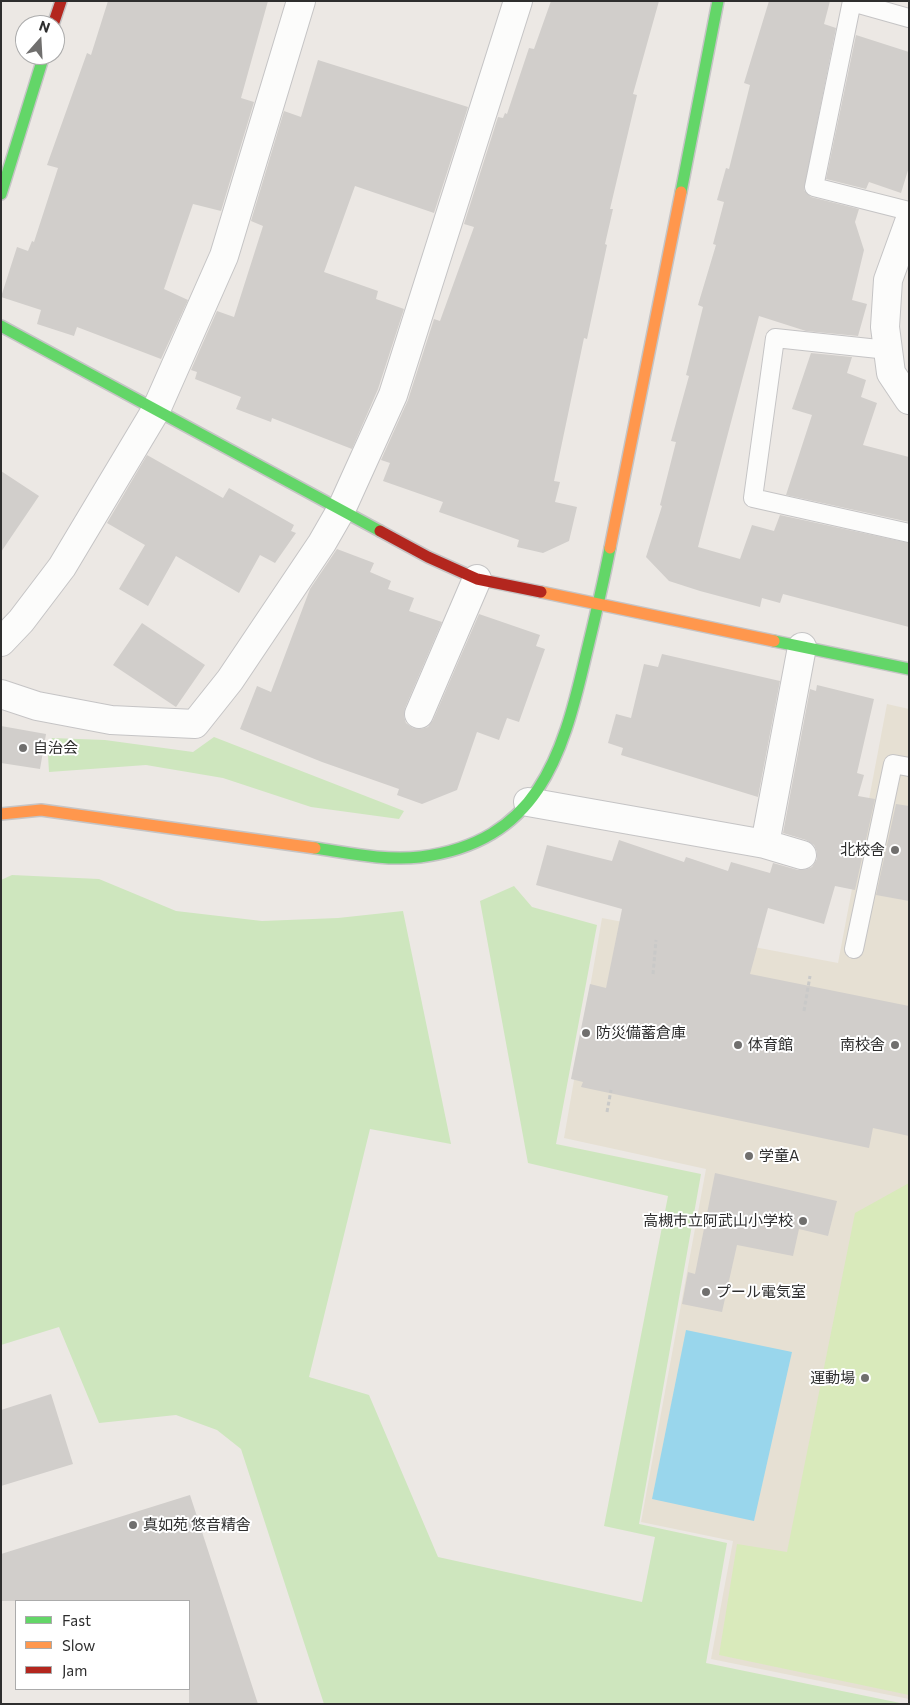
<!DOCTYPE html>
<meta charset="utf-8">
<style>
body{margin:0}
#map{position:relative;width:910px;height:1705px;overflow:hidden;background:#ece8e4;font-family:Commissioner,sans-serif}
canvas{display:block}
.frame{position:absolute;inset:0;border:2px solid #2e2e2e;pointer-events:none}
.legend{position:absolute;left:15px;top:1600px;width:175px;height:90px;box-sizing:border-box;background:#fff;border:1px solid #ababab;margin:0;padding:6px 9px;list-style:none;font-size:15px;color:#2e2e2e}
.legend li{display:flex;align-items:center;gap:10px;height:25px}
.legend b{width:25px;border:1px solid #ababab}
.north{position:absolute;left:15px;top:15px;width:50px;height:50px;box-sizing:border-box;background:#fff;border:1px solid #ababab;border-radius:50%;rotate:19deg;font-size:14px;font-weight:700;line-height:20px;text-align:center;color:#2e2e2e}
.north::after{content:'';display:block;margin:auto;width:18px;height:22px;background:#706f6e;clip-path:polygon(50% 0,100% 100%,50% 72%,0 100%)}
</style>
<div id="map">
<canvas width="910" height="1705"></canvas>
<div class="frame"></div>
<ul class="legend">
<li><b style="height:6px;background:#63d668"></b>Fast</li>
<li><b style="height:6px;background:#ff974d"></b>Slow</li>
<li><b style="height:6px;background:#b3261e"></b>Jam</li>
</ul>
<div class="north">N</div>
</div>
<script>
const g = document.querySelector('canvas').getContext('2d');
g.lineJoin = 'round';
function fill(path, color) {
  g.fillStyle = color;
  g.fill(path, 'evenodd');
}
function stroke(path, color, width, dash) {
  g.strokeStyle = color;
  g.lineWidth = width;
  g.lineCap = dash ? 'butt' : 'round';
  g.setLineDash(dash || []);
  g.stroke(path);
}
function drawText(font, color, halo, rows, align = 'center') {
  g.font = font + ' Commissioner,"Noto Sans JP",sans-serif';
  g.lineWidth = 4;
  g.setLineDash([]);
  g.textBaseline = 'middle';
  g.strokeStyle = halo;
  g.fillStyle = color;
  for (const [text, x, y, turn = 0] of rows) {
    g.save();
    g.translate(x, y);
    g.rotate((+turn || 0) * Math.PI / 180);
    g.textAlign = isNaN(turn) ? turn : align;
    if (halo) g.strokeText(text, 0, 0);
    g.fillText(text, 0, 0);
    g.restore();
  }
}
fill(new Path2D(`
 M887,704L909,709V1699L711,1659L733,1541L641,1522L706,1169L564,1138L602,918L838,963Z`), '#e6e0d3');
fill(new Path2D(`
 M214,737L404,811L399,819L311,807L223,778L146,765L49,772L48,755L52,738L105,740L193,752Z
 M12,875L99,879L176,911L262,921L338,918L403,911L451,1144L370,1129L309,1377L369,1395L438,1557L642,1602L655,1537L604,1526L668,1196L528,1163L480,901L514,886L532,907L597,925L556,1144L701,1174L639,1524L727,1543L706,1663L905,1704H324L241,1449L217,1430L176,1415L99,1423L59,1327L1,1345V880Z`), '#cee6be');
fill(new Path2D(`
 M909,1183V1695L719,1655L737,1544L787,1552L855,1213Z`), '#d9eabb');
fill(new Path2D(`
 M686,1330L792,1352L754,1521L652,1499Z`), '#99d6ec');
fill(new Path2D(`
 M108,1H268L241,98L254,102L221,211L193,204L164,289L188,300L161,359L77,327L74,336L37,324L41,310L1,297L17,247L28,251L32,241L34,242L58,168L47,165L87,53L91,55Z
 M551,1H659L633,94L637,95L610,209H613L605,244L607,245L587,339L584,338L554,481L560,482L555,502L577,507L569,541L543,553L517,547L519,540L439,512L443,502L383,481L390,463L381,460L408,400L434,319L440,321L474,227L464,224L498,117L503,118L505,113L507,114L529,48L534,49Z
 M769,1H830L824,24L836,28L804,190L811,197L859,209L855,222L864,250L852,300L867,304L858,336L806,331L759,316L698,547L740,559L752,525L774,531L780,515L909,543V627L783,594L780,603L762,598L760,607L700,591L669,581L646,557L662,506L660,505L676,442L671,441L689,376L686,375L703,307L698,305L716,245L713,244L724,202L717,200L726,168L729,169L750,85L744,83Z
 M856,35L909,52V167L901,193L869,182L866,189L826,179Z
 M318,60L468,107L434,213L355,186L324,272L378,291L376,299L404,309L378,389L352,449L272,418L271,422L236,409L241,397L195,379L197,372L191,370L217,311L234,317L263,226L251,221L284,111L301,117Z
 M811,353L852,357L847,373L866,380L861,397L877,403L863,445L909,457V522L786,495L812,415L792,409Z
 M147,455L223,498L229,488L294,525L291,531L296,533L275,563L260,555L239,593L176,556L148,606L119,589L145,545L107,523Z
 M1,471L39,496L1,552Z
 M337,549L374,563L370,572L391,581L388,589L414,598L409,611L442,622L405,708L404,716L406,723L413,728L421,729L428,727L433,720L479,614L540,635L536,646L545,649L519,722L507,718L499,740L477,732L457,790L422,804L397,795L399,789L322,762L240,729L257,686L271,692L310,589Z
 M142,623L205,665L176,707L113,665Z
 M662,654L780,681L758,797L621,755L623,748L608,743L616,714L631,718L644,664L658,667Z
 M817,685L874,699L857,773L864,775L858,796L875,799L855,890L835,886L824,924L768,908L750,974L909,1006V1136L873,1128L869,1148L581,1087L583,1082L571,1079L590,984L606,988L622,909L536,885L547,845L612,861L619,840L684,862L686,857L728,871L731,862L770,873L773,863L798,870H805L812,867L817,859V852L814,845L806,840L783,833L810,689L816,691Z
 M1,726L46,734L40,769L1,763Z
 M896,804L909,806V901L876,895Z
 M715,1173L837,1201L828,1236L799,1229L793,1256L737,1245L722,1312L682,1304L688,1272L695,1274Z
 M51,1394L73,1464L1,1486V1410Z
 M190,1495L258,1704H189V1601H1V1554Z`), '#d1cecb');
const lane = new Path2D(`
 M852,1L814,187L909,211
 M852,2L909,18
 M888,350L775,338L753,498L909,533
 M854,949L893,764L909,767`);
const street = new Path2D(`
 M909,222L888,280L885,327L891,373L909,400
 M1,642L21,621L62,567L156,410L224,256L301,1
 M1,694L37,706L111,720L195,724L230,680L322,543L341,510L393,395L518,1
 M419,714L477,579
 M528,802L765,844L802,647
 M765,844L802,855`);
const fast = new Path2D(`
 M681,192L718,1
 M1,194L44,55
 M1,326L380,531
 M774,641L909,669
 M315,848C349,853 385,861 420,857C537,842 562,758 585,659C594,622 603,585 610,548`);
const slow = new Path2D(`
 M610,548L681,192
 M541,592L774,641
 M1,814L41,810L315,848`);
const jam = new Path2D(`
 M53,25L61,1
 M380,531L428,557L477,579L541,592`);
stroke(lane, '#c5c4c5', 20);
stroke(street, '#c5c4c5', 30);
stroke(fast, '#c5c4c5', 14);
stroke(slow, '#c5c4c5', 14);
stroke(jam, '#c5c4c5', 14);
stroke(new Path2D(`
 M653,974L656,940
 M804,1011L810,976
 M607,1112L611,1090`), '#c9c9c8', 3, [4, 2.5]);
stroke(lane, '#fcfcfb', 18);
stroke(street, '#fcfcfb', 28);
stroke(fast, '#63d668', 11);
stroke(slow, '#ff974d', 11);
stroke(jam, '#b3261e', 11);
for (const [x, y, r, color] of [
 [23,748,5,"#706f6e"],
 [895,850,5,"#706f6e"],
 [586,1033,5,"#706f6e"],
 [738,1045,5,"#706f6e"],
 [895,1045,5,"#706f6e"],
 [749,1156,5,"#706f6e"],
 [803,1221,5,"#706f6e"],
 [706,1292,5,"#706f6e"],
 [865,1378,5,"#706f6e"],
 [133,1525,5,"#706f6e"]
]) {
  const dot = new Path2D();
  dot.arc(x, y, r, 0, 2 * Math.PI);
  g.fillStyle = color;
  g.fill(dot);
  stroke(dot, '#fff', 2);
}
drawText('15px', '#2e2e2e', '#fff', [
 ["自治会",33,748],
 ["北校舎",885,850,"right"],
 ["防災備蓄倉庫",596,1033],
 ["体育館",748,1045],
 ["南校舎",885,1045,"right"],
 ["学童A",759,1156],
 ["高槻市立阿武山小学校",793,1221,"right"],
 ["プール電気室",716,1292],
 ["運動場",855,1378,"right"],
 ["真如苑 悠音精舎",143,1525]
], 'left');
</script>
